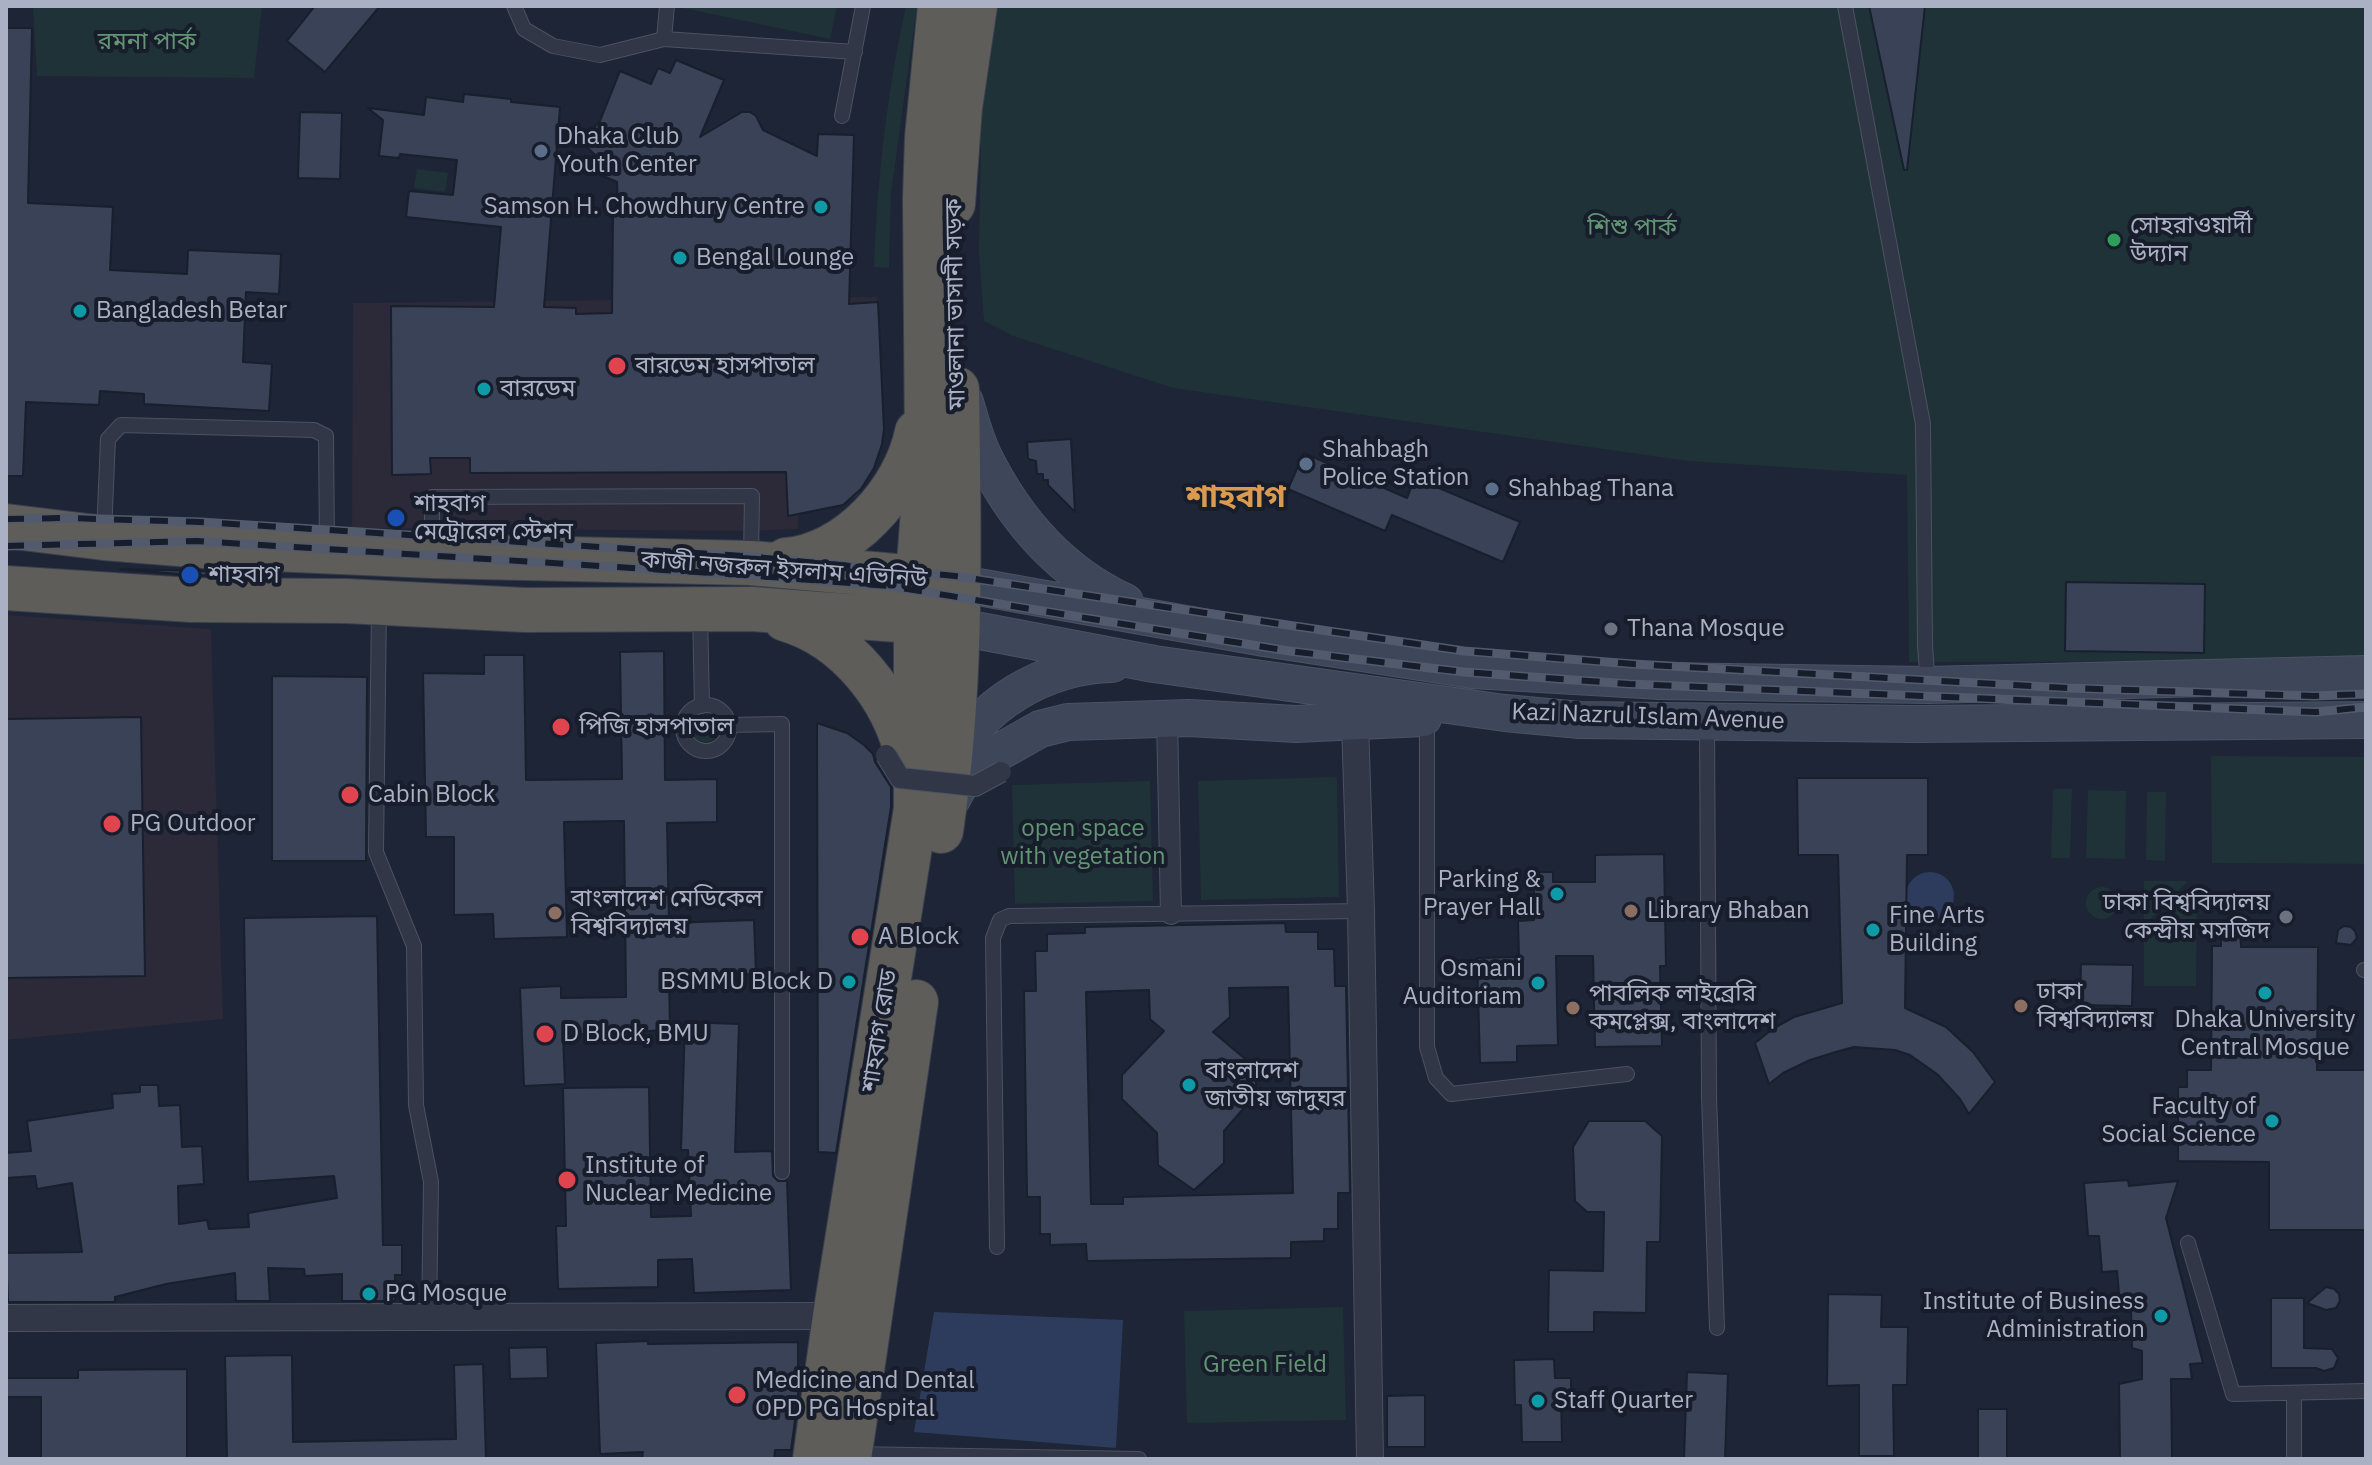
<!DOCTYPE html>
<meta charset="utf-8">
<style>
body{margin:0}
#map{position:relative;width:2372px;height:1465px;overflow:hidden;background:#1d2536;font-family:"IBM Plex Sans",sans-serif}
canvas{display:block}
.frame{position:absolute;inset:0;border:8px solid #aab1c4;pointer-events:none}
</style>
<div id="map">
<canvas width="2372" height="1465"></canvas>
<div class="frame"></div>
</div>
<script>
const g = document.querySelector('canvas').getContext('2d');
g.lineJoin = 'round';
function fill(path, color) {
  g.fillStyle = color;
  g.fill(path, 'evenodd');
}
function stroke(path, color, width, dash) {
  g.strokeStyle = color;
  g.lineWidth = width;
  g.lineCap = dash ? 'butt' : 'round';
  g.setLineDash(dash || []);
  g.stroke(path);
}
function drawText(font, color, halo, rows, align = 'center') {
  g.font = font + ' "IBM Plex Sans","Noto Sans Bengali",sans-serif';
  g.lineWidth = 8;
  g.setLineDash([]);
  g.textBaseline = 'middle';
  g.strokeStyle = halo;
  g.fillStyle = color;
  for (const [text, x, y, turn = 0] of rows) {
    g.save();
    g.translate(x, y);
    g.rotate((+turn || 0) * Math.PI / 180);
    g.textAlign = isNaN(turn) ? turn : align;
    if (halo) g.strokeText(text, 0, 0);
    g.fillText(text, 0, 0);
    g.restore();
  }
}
fill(new Path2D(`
 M877,297L884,429L882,444L874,468L857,496L843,505L798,514V529L745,531L352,528L353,303Z
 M6,615L211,629L223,1019L6,1040Z`), '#2c2938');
fill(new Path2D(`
 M33,6H262L254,78L37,76Z
 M684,6H837L830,39L683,8Z
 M906,6H917L891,193L889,268L874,267C877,178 887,92 906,6Z
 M996,6H2366V661L1909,662L1907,475L1688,461L1173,388L1013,336L984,321L979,252L982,84Z
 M417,169L448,173L445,192L414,188Z
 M692 729a13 13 0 1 1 26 0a13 13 0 1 1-26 0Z
 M2211,756L2366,757V864L2212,863Z
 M1337,777L1339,897L1201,900L1198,781Z
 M1150,781L1153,901L1015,904L1012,785Z
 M2053,789H2072L2070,858H2051Z
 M2088,790L2126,791L2125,859L2086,858Z
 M2147,792H2166L2165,861L2146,860Z
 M2144,881H2188L2144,926Z
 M2197,883L2196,986H2144V939Z
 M2086 903a16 16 0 1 1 32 0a16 16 0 1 1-32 0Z
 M1343,1307L1346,1420L1187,1423L1184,1311Z`), '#1f3237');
fill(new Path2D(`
 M1906 896a24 24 0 1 1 48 0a24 24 0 1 1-48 0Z
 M934,1312L1123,1320L1116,1448L914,1432Z`), '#2d3c5d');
const building = new Path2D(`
 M315,6H380L325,72L287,41Z
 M1869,6H1925L1907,170H1904Z
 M6,28H32L28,203L113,207L110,270L187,274L188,250L281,254L279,294L246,292L243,362L272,364L269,411L144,404V394L100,391L99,405L26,402L23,476H6Z
 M676,60L724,80L700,137L742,112H750L756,116L763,130L817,156L818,134L854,135L849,304L878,302L884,429L882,444L874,468L861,489L843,505L788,516L786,472L470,473V458H430L431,474L392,475L391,306L494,307L501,227L406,217L409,191L453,195L457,160L400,154L399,158L379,156L383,120L368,108L424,115L426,97L463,102L464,94L511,99V102L560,107L544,307L576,308V314L612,313L613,214H618L617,182L592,171L598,158L581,141L600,121L620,71L651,84L658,68L670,73Z
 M300,112L342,113L340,179L298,178Z
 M1071,439L1075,512L1048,485V480H1043V474H1037L1036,461L1028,459L1027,442Z
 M1304,453L1407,498L1415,478L1520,522L1503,562L1392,515L1385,531L1288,489Z
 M120,569L199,571L279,576L192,575Z
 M2066,582L2205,584L2204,653L2065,651Z
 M664,651L665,780L717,779V822L667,823L669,923L754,920L756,974L669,977L670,1030L563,1035L565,1084L524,1086L520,988L561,986V998L626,997L624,821L564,822L567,937L494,939L493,914L454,915V837H426L423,673L484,674V655H524L526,780L622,779L620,652Z
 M272,676L367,677L366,861H272Z
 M141,717L145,976L6,978V719Z
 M817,723L847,733L864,745L873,754L875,762L891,787V807L836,1153L818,1152Z
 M1797,778H1928V855H1907L1905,1008L1946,1027L1973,1052L1995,1082L1969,1114L1960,1099L1937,1074L1910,1055L1895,1050L1854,1047L1839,1051L1810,1060L1783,1073L1769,1084L1755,1043L1774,1028L1794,1017L1842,1003L1838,855H1798Z
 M1664,854L1666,966H1660L1662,1046L1595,1047L1593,956H1556L1558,1045L1517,1046V1062L1480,1063L1477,958L1519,957L1518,921L1534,920V872H1553V882H1595V855Z
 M377,916L383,1245H402V1275H395V1301H342V1274L305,1276L304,1269L268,1268L270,1301H236L235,1273L166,1284L115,1297V1302H8L6,1253L82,1252L72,1183L37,1189L35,1176L6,1178V1153L31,1151L27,1121L113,1108L112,1094L140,1092V1085H158L159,1106L180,1105L182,1147L202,1146L204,1184L178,1186L179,1224L207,1220L209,1229L249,1227L248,1213L337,1198L334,1176L248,1182L244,918Z
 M2232,921L2240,925L2241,947H2318L2317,1070H2366V1230H2269V1162L2178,1161V1087H2187V1070H2211L2212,946H2221V927Z
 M1285,923L1286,932H1318V949H1334L1335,986H1346L1350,1193H1338V1229H1324V1241L1291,1242V1258L1087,1261L1086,1244L1050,1245V1234H1040V1197H1027L1024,991H1036L1035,951H1047V934L1085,933V927ZM1288,987L1293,1193L1123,1197V1204H1091L1086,992L1149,990L1150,1019L1164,1031L1122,1075V1099L1157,1133L1158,1165L1194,1190L1224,1163V1131L1256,1094V1068L1213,1032L1230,1017L1229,988Z
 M2344,926L2351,927L2355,931L2357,938L2351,945L2336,943L2338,930Z
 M2081,964L2133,965L2132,1006L2080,1005Z
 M685,1022L739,1024L735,1152L772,1151L773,1176L778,1181H787L791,1290L694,1293L692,1259L658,1260V1287L558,1289L556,1226H566L563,1088L649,1087L651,1217L691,1216L688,1150H681Z
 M1589,1121H1645L1662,1136L1660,1242H1647L1646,1313L1594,1312V1332H1548L1549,1270L1603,1271L1604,1212H1587L1575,1201L1573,1147Z
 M2128,1180L2129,1186L2178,1181L2166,1218L2203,1363L2190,1364L2192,1379H2171L2172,1459H2120L2119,1384L2142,1379V1351L2132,1348L2131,1309L2120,1305L2117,1271L2102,1272L2099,1236H2088L2084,1183Z
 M2326,1287L2334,1289L2339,1294L2340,1301L2336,1308L2326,1310L2307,1303Z
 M1828,1294L1882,1295L1881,1327H1908L1907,1385H1893L1894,1456H1859V1385L1827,1386Z
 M2271,1298H2304V1348L2332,1349L2338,1358L2334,1368L2324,1371L2316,1368H2271Z
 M648,1341V1344L798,1342V1398L791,1450H775L774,1459H642L643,1452L600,1454L596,1343Z
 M547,1347L548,1378L510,1379L509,1348Z
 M292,1355L293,1442L456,1439L454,1365L483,1364L486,1459H227L225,1356Z
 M1554,1359L1555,1378H1571V1396H1561L1562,1442H1522L1521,1405H1515L1514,1360Z
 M187,1369V1459H41V1397H6V1378H78V1370Z
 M1687,1372L1728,1374L1725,1459H1684Z
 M1425,1395V1447H1387V1396Z
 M1978,1409H2007V1459H1978Z`);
fill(building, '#394257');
stroke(building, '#181f2d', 2);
const service = new Path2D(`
 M514,6L524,29L553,46L600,55L664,39L855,52
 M1845,6L1923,424L1925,646L1928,684
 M664,39L667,6
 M842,116L863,6
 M104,534L108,439L121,425L314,430L326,436L327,547
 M432,552V497L752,496L751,557
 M379,606L376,852L414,946L416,1105L431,1182L429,1317
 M700,613L702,706
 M683 728a23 23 0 1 1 46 0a23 23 0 1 1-46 0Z
 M1427,718V1047L1436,1078L1451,1094L1627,1074
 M1707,721L1709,1096L1717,1328
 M728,725L782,724V1172
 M2364,970H2366
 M2188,1243L2233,1394L2366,1391
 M997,1247L993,938L1000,920L1009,916L1361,911
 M2294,1393V1459
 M854,1454L1139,1459`);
const pedestrian = new Path2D(`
 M1167,718L1171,914`);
const minor = new Path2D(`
 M1355,722L1361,911L1370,1459
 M6,1318L835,1316`);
const secondary = new Path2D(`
 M965,402C970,419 975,438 983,455C1014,518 1060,572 1125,602
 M939,580L1264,638L1472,670L1660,681L1928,685L2366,674
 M938,623L1154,664L1505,713L1580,720L1915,724L2366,720
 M953,767C972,705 1051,664 1112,664
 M946,810L964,777L980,763L1040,729L1068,722L1189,718L1296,724L1423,718`);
const trunk = new Path2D(`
 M953,204L960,108L975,6
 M6,526L104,538L204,546L432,556L751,563L939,580
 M786,560C848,555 905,492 917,432
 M6,588L191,600L346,601L525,610L752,609L938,623
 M785,619C847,637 895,698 908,760
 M941,831C963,685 959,536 957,389
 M815,1459L835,1316L916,809V601L927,460L925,198L927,137L940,6
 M849,1459L916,1002`);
stroke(service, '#4b5262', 16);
stroke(pedestrian, '#4b5262', 22);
stroke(minor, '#4b5262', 28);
stroke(secondary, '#4b5262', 38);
stroke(trunk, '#383f4e', 46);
stroke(service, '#313747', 14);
stroke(pedestrian, '#313747', 20);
stroke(minor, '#313747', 26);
stroke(secondary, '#3e465a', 36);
stroke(trunk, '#5e5d5a', 44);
const rail = new Path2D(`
 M6,519L66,518L200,522L744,556L955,576L1464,651L1633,664L2068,688L2314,696L2366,694
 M6,546L197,541L745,575L889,586L1289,651L1464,672L1629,684L2316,712L2366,707`);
stroke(rail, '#525b6e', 9);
stroke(rail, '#171d2b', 6, [18]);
const pedestrianBridge = new Path2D(`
 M886,755L900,778L975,786L1001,772`);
stroke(pedestrianBridge, '#4b5262', 22, []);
stroke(pedestrianBridge, '#313747', 20);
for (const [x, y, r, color] of [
 [541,151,8,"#5c6f8a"],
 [821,207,8,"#0f9aa8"],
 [2114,240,8,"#2e9e5b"],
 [680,258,8,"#0f9aa8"],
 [80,311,8,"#0f9aa8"],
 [617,366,10,"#e0444e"],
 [484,389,8,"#0f9aa8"],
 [1306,464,8,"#5c6f8a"],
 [1492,489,8,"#5c6f8a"],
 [396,518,10,"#1a4fb4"],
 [190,575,10,"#1a4fb4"],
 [1611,629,8,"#6b7280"],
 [561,727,10,"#e0444e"],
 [350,795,10,"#e0444e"],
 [112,824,10,"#e0444e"],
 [1557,894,8,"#0f9aa8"],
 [1631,911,8,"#8d6e63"],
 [555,913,8,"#8d6e63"],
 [2286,917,8,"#6b7280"],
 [1873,930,8,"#0f9aa8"],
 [860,937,10,"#e0444e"],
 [849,982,8,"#0f9aa8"],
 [1538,983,8,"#0f9aa8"],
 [2265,993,8,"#0f9aa8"],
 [2021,1006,8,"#8d6e63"],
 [1573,1008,8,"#8d6e63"],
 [545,1034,10,"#e0444e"],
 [1189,1085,8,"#0f9aa8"],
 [2272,1121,8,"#0f9aa8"],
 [567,1180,10,"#e0444e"],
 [369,1294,8,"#0f9aa8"],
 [2161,1316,8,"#0f9aa8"],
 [737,1395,10,"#e0444e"],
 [1538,1401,8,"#0f9aa8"]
]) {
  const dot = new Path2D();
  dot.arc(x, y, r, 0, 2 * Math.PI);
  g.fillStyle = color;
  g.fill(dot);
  stroke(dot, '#171d2b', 3);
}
drawText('24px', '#619573', '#171d2b', [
 ["রমনা পার্ক",147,42],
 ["শিশু পার্ক",1632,228],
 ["open space",1083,829],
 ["with vegetation",1083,857],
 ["Green Field",1265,1365]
]);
drawText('24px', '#aab1c4', '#171d2b', [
 ["Dhaka Club",557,137],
 ["Youth Center",557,165],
 ["Samson H. Chowdhury Centre",805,207,"right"],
 ["সোহরাওয়ার্দী",2130,226],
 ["উদ্যান",2130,254],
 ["Bengal Lounge",696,258],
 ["Bangladesh Betar",96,311],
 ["বারডেম হাসপাতাল",635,366],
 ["বারডেম",500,389],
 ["Shahbagh",1322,450],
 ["Police Station",1322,478],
 ["Shahbag Thana",1508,489],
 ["শাহবাগ",414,504],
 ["মেট্রোরেল স্টেশন",414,532],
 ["শাহবাগ",208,575],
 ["Thana Mosque",1627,629],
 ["পিজি হাসপাতাল",579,727],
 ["Cabin Block",368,795],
 ["PG Outdoor",130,824],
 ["Parking &",1541,880,"right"],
 ["Prayer Hall",1541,908,"right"],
 ["বাংলাদেশ মেডিকেল",571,899],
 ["বিশ্ববিদ্যালয়",571,927],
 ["ঢাকা বিশ্ববিদ্যালয়",2270,903,"right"],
 ["কেন্দ্রীয় মসজিদ",2270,931,"right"],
 ["Library Bhaban",1647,911],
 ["Fine Arts",1889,916],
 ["Building",1889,944],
 ["A Block",878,937],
 ["Osmani",1522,969,"right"],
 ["Auditoriam",1522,997,"right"],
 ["BSMMU Block D",833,982,"right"],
 ["ঢাকা",2037,992],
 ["বিশ্ববিদ্যালয়",2037,1020],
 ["পাবলিক লাইব্রেরি",1589,994],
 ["কমপ্লেক্স, বাংলাদেশ",1589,1022],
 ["Dhaka University",2265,1020,"center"],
 ["Central Mosque",2265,1048,"center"],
 ["D Block, BMU",563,1034],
 ["বাংলাদেশ",1205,1071],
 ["জাতীয় জাদুঘর",1205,1099],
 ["Faculty of",2256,1107,"right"],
 ["Social Science",2256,1135,"right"],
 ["Institute of",585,1166],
 ["Nuclear Medicine",585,1194],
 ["PG Mosque",385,1294],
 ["Institute of Business",2145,1302,"right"],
 ["Administration",2145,1330,"right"],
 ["Medicine and Dental",755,1381],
 ["OPD PG Hospital",755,1409],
 ["Staff Quarter",1554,1401]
], 'left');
drawText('24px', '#aab1c4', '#171d2b', [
 ["মাওলানা ভাসানী সড়ক",956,304,-91],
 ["কাজী নজরুল ইসলাম এভিনিউ",784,570,4],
 ["Kazi Nazrul Islam Avenue",1648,717,2],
 ["শাহবাগ রোড",880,1031,-81]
]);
drawText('bold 32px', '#da9b50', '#171d2b', [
 ["শাহবাগ",1236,498]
]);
</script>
